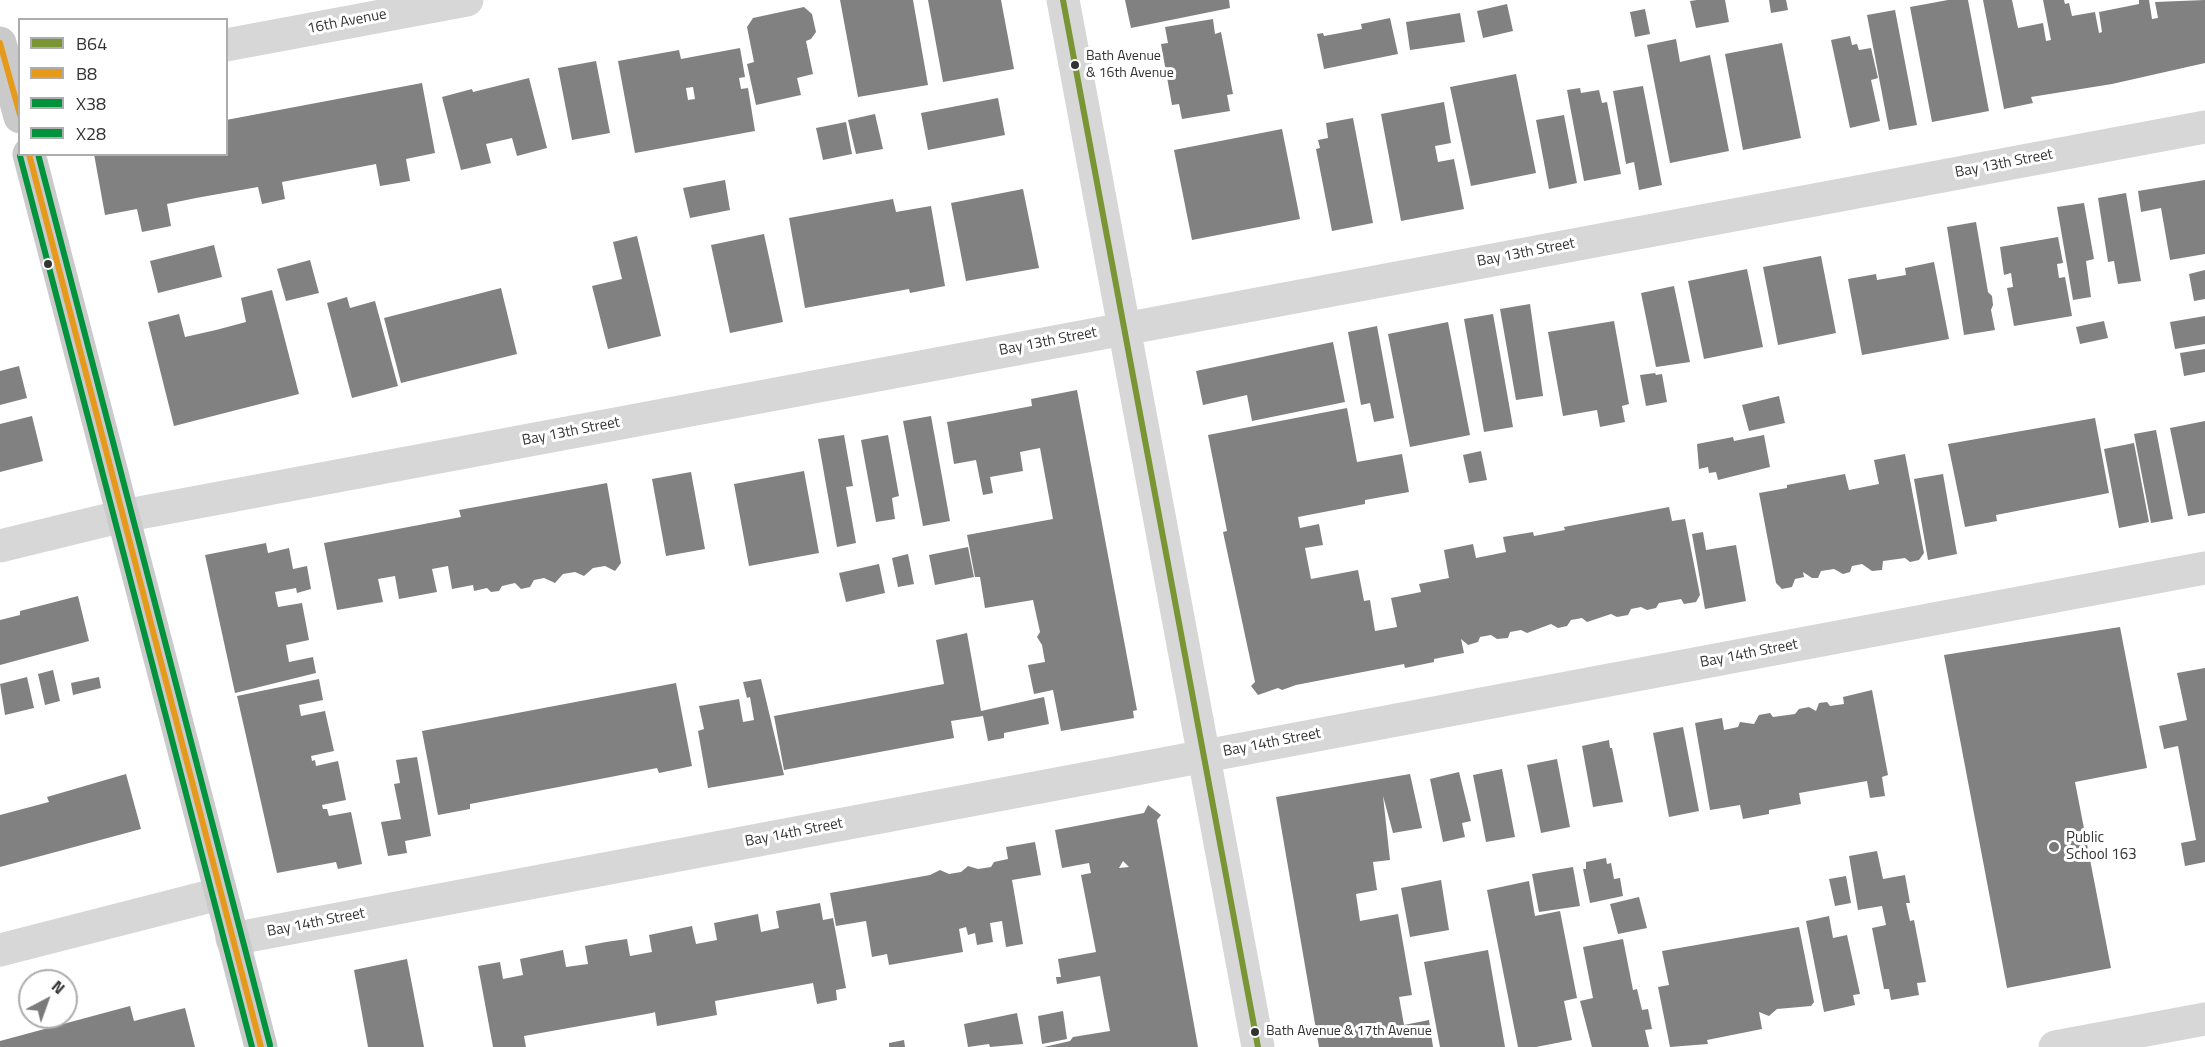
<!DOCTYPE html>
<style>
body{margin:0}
#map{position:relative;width:2205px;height:1047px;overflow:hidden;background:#fff;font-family:"Titillium Web",sans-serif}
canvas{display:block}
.legend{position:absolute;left:18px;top:18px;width:210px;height:138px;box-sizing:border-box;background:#fff;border:2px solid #adadad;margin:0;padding:8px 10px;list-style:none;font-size:18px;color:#333}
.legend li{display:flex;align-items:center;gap:12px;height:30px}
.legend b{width:30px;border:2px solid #adadad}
.north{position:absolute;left:18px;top:969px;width:60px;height:60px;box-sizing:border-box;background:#fff;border:2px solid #adadad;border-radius:50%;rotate:41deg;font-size:16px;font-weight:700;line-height:24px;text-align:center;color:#333}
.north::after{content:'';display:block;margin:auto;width:21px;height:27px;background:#7a7a7a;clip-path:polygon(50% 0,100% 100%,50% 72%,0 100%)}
</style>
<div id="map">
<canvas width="2205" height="1047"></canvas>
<ul class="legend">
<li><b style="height:8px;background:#799534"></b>B64</li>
<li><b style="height:8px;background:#e69a1c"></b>B8</li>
<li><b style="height:8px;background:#00933c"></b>X38</li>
<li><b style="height:8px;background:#00933c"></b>X28</li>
</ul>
<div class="north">N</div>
</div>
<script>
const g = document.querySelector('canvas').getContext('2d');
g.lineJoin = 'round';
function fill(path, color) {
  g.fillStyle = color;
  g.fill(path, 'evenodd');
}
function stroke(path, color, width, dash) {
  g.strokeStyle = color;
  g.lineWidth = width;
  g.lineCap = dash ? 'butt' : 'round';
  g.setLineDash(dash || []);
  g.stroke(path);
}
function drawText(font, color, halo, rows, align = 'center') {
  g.font = font + ' "Titillium Web",sans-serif';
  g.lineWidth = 6;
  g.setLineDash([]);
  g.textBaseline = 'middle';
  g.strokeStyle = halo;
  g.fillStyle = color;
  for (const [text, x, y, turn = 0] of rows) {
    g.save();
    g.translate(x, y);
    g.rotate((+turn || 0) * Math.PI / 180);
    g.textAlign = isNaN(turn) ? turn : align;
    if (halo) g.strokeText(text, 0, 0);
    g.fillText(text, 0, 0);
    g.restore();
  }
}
fill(new Path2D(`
 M840,0H913L928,85L858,97Z
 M928,0H1001L1014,69L943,82Z
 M1125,0H1229L1230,8L1131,28Z
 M1697,0H1725L1729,22L1696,28L1690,1Z
 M1769,0H1786L1788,10L1771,13Z
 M1948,0H1968L1989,111L1932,122L1910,7Z
 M1983,0H2012L2018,28L2043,23L2046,41L2051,40L2043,0H2064L2065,4L2069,3L2072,16L2095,12L2099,33L2102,32L2099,12L2139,4V0H2149L2152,19L2158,18L2155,2L2205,0V63L2112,84L2031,97L2033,103L2004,109Z
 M1507,4L1513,31L1483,38L1477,11Z
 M804,7L812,14L816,32L811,39L806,41L813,74L797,78L801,95L756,105L747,64L754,62L747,27L753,18Z
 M1645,9L1650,34L1635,37L1630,12Z
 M1895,10L1917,125L1889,130L1867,15Z
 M1460,13L1465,42L1410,50L1406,22Z
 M1390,18L1398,54L1324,69L1317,34L1323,33L1324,36L1362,29L1361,24Z
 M1213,19L1215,34L1221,32L1233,94L1227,95L1230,111L1182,119L1179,104L1172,105L1161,44L1168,43L1165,27Z
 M1850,36L1852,45L1857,44L1859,50L1871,48L1878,78L1871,80L1880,121L1850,128L1831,40Z
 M1676,39L1680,62L1710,55L1729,151L1670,163L1647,45Z
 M1782,43L1801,138L1743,150L1725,54Z
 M740,48L745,77L739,78L741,89L748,88L755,131L635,153L618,61L679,50L681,59ZM693,87L695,99L688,100L686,88Z
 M596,61L610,133L572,140L558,68Z
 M1516,74L1536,173L1471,186L1450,87Z
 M529,78L547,148L517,156L512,138L486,144L491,163L461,170L442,97L472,89L473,92Z
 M422,83L435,153L406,159L410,181L380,186L376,164L282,182L285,199L262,204L258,187L196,198L167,204L171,226L142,232L137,209L105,215L94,154H226V120Z
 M1643,86L1662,185L1639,190L1634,162L1626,164L1613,91Z
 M1580,88L1581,93L1599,90L1602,103L1607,102L1621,174L1584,181L1567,90Z
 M998,98L1005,135L928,150L921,113Z
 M1444,102L1451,143L1435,146L1438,162L1454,159L1464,209L1401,221L1381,114Z
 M875,114L883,149L856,154L848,120Z
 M1564,115L1577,183L1549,189L1536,120Z
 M1353,118L1373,223L1332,231L1316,149L1320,148L1318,140L1328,138L1326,123Z
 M846,122L852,154L823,160L816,128Z
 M1282,129L1300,219L1192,240L1174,150Z
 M725,180L730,210L690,218L683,188Z
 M2205,180V254L2170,260L2161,208L2141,212L2138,191Z
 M1023,189L1039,268L966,281L951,203Z
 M2126,193L2141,281L2118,284L2114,261L2108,262L2098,198Z
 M893,199L896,212L931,206L945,286L910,293L909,289L805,308L789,218Z
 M2084,203L2094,259L2086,261L2091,297L2073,300L2057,207Z
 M1976,222L1988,292L1992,296L1993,305L1991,310L1995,330L1964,335L1947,227Z
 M764,234L783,322L730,333L711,245Z
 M637,236L661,336L608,349L592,286L622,279L613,242Z
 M2058,237L2063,263L2057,264L2059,278L2065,277L2072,316L2014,326L2007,288L2013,287L2011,273L2004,275L2000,247Z
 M214,245L222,277L158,293L150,261Z
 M1821,256L1836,333L1778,345L1763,267Z
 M310,260L319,293L286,301L277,269Z
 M1934,262L1949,339L1862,355L1848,279L1876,274L1877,280L1906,275L1905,268Z
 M1747,269L1763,347L1704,359L1688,281Z
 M2205,270V299L2194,301L2189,274Z
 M1674,286L1690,362L1656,367L1641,293Z
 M501,288L517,354L401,383L384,318Z
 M272,290L299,394L174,426L148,322L179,314L185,337L216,330L246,322L241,298Z
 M347,297L350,308L375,301L398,386L352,398L327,303Z
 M1530,304L1543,396L1516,400L1500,309Z
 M1493,314L1513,427L1484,432L1464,319Z
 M2205,316V344L2175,349L2170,322Z
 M1614,321L1629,404L1622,406L1625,422L1600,427L1597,410L1563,416L1548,332Z
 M2104,321L2108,338L2080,344L2076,327Z
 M1448,322L1470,435L1410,447L1388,334Z
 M1377,326L1394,418L1374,422L1370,403L1361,405L1348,332Z
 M1333,342L1345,402L1252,421L1247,395L1203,405L1196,371Z
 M2205,349V372L2184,376L2180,353Z
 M19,366L27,398L0,405V371Z
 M1655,373L1656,375L1662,374L1667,402L1646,406L1640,375Z
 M1077,390L1137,710L1133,711L1134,718L1061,731L1053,690L1034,694L1028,665L1045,662L1042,645L1037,637L1040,632L1033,600L985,608L980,577H975L967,535L1053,519L1040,448L1020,452L1023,471L990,477L993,493L983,495L976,460L954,464L947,422L1032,406L1031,399Z
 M1779,396L1785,423L1749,431L1742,405Z
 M1347,408L1357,462L1402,454L1409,492L1365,500V504L1298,517L1300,528L1319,524L1323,545L1305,548L1311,579L1358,570L1364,601L1370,600L1375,631L1397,627L1391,598L1421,592L1419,584L1449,578L1444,550L1473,544L1476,558L1506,552L1503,537L1533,532L1534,536L1565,530L1564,527L1669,507L1672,521L1685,519L1700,595L1696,602L1684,604L1681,599L1659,603L1656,608L1647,610L1641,607L1631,609L1628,615L1617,617L1611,614L1587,622L1582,618L1571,620L1567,626L1558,628L1551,624L1527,633L1521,630L1510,632L1508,638L1497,639L1491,635L1480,637L1478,642L1468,645L1461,639L1464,653L1434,659V662L1405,668L1404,664L1296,685L1282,690L1278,688L1258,695L1251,686L1255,682L1223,532L1227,531L1208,435Z
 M32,416L43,461L0,472V424Z
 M931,416L950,521L923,526L903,421Z
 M2095,418L2109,493L1996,515L1997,521L1965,527L1948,444Z
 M2205,421V513L2188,516L2170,428Z
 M2156,430L2173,519L2151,523L2134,434Z
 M844,435L853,486L846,487L856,543L837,547L818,439Z
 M888,435L899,496L892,498L895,519L876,522L861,440Z
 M1764,435L1770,467L1718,480L1716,472L1709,473L1708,467L1699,469L1697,444L1733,437L1734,441Z
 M2134,443L2149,522L2119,528L2104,449Z
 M1481,451L1487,480L1469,483L1463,455Z
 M1905,454L1924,553L1919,560L1910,562L1905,558L1883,561L1882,570L1872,571L1862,564L1852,566L1850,572L1843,574L1834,569L1821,571L1818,578H1812L1803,572L1804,577L1795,579L1792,587L1782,589L1776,583L1759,493L1787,488V485L1845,474L1849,490L1879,484L1874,460Z
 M804,471L819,553L749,566L734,484Z
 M691,472L705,549L666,556L652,479Z
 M1943,474L1957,554L1928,560L1914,479Z
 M607,483L621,563L615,571L605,566L593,568L584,576L575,572L563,574L555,583L544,578L534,580L530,587L521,589L515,583L502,586L499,591L491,592L487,588L474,591L473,585L452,589L448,566L432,569L437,592L399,599L395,576L378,579L383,602L337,610L324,543L461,517L459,510Z
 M1703,532L1706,550L1736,545L1746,601L1705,609L1692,534Z
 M266,543L268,553L289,548L293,569L307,566L311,589L297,593L296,588L275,592L278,607L302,603L309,640L286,645L289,662L313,657L316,673L235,693L205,555Z
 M968,547L974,577L935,585L929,555Z
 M908,554L914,584L898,587L892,558Z
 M879,564L885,593L846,602L839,573Z
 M78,596L89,641L0,665V620L20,615V611Z
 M2120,627L2147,768L2075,782L2111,968L2007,988L1944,655Z
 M967,633L981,711L1044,697L1049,724L1004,733V738L988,741L983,716L951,721L954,738L784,770L774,716L944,684L936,640Z
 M2205,668V862L2185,866L2181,843L2196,840L2178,746L2164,749L2159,726L2187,720L2177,673Z
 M53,670L60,701L45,705L38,674Z
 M27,677L34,708L5,715L0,684Z
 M99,677L101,688L73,695L71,683Z
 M319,679L323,700L299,705L301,716L325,711L334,751L311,756L312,761L315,760L316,766L338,761L346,800L322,805L323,809H327L329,816L351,812L362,864L338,869L336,862L277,873L237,696Z
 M761,679L784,775L708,788L698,731L704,729L699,706L739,699L743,722L754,720L750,697L747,698L743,682Z
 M676,683L692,766L659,773L657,768L595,780L470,804V809L438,815L422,731Z
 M1872,690L1888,775L1882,777L1885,796L1870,798L1867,781L1799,793L1801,804L1769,810V814L1743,819L1740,805L1710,810L1695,723L1722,718L1724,730L1738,727L1740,722L1754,724L1759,715L1770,713L1773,717L1795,714L1799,709L1809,707L1816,711L1819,703L1827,702L1830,706L1844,704L1843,697Z
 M1683,727L1699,811L1669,817L1653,733Z
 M1609,740L1610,748H1612L1623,802L1593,807L1582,746Z
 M417,757L431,836L405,841L407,853L388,856L381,822L401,819L394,784L400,783L396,760Z
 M1557,759L1570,827L1541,833L1527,765Z
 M1502,769L1515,837L1486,842L1473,775Z
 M1459,772L1471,821L1462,823L1465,837L1443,842L1430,779Z
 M126,774L141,829L0,867V815L49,802L47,797Z
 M1410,774L1422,828L1393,833L1383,796L1390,860L1373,862L1377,890L1356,894L1360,921L1398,914L1412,995L1399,997L1404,1025L1429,1020L1433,1047H1319L1276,797Z
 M1148,805L1161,815L1157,820L1198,1047H1044L1070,1041L1073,1037L1110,1031L1100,976L1057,984L1056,977H1061L1058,959L1096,952L1081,875L1091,873L1089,863L1062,868L1055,830L1144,813ZM1123,861L1129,867L1119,868Z
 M1035,842L1041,875L1012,880L1023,944L1006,947L1002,921L990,923L993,942L977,945L975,933L968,935L966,927L959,929L963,952L889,965L887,954L872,957L866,921L836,926L830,893L930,875L940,870L949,874L961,872L968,866L978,869L991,867L994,862L1008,859L1006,847Z
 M1877,851L1883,879L1905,875L1910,903H1906L1910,921L1914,920L1926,982L1917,983L1919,995L1891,1000L1889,989H1884L1872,928L1886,925L1882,906L1858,910L1849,856Z
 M1606,858L1607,864L1611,863L1614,879L1620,878L1623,896L1590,903L1583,869H1586V862Z
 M1573,867L1580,906L1539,912L1532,874Z
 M1846,876L1851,903L1835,906L1829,879Z
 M1441,880L1449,930L1410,937L1401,888Z
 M1529,881L1535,916L1560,911L1577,998L1564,1001L1572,1040L1536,1047H1518L1487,890Z
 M1639,897L1647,928L1618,934L1610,904Z
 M820,903L823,920L833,918L846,988L836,990L837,1000L817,1004L813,983L715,1001L717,1015L657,1026L655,1012L652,1013L524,1036L526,1047H493L478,966L500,962L503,979L523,975L520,959L563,950L566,967L588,964L585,946L606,942L627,939L630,956L652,952L649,935L692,926L696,944L717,940L714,923L758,914L761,932L779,928L776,911Z
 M1829,916L1833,938L1847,935L1860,994L1853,995L1855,1005L1824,1012L1806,921Z
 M1799,927L1814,1002L1811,1006L1777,1009L1769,1016L1759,1012L1762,1029L1707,1040L1708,1044L1670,1047L1658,987L1669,985L1662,951Z
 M1623,939L1633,990L1637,989L1642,1010L1648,1009L1652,1029L1645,1030L1649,1047H1592L1580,1001L1593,998L1583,947Z
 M1488,950L1505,1047H1440L1424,962Z
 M407,959L424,1047H368L354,970Z
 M130,1006L134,1021L185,1008L195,1047H0V1041Z
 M1063,1011L1067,1039L1042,1044L1038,1016Z
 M1017,1013L1023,1044L990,1047L989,1044L968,1047L964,1024Z
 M904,1040L905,1047H889V1043Z`), '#818181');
stroke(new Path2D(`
 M1063,0L1258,1047
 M226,45L467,0
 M0,546L123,516L2205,127
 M232,939L2205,568
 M0,950L219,894
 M2055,1047L2205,1019`), '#d7d7d7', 33);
stroke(new Path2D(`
 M0,43L20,117
 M29,154L261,1047`), '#cacaca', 33);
stroke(new Path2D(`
 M1063,0L1258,1047`), '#799534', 6);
stroke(new Path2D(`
 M0,43L20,115
 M29,154L261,1047`), '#e69a1c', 6);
stroke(new Path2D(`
 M20,156L252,1047`), '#00933c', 6);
stroke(new Path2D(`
 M38,154L270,1045`), '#00933c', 6);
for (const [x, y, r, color] of [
 [1075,65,5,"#333"],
 [48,264,5,"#333"],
 [2054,847,6,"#7a7a7a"],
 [1255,1032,5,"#333"]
]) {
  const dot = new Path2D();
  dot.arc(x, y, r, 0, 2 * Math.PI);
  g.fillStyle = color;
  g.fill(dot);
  stroke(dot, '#fff', 2);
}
drawText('14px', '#333', '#fff', [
 ["Bath Avenue",1086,57],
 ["& 16th Avenue",1086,74],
 ["Bath Avenue & 17th Avenue",1266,1032]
], 'left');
drawText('15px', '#333', '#fff', [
 ["16th Avenue",347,22,-11],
 ["Bay 13th Street",2004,164,-11],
 ["Bay 13th Street",1526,253,-11],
 ["Bay 13th Street",1048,342,-11],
 ["Bay 13th Street",571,432,-11],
 ["Bay 14th Street",1749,654,-11],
 ["Bay 14th Street",1272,743,-11],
 ["Bay 14th Street",794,833,-11],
 ["Bay 14th Street",316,923,-11]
]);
drawText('15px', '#333', '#fff', [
 ["Public",2066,838],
 ["School 163",2066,855]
], 'left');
</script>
